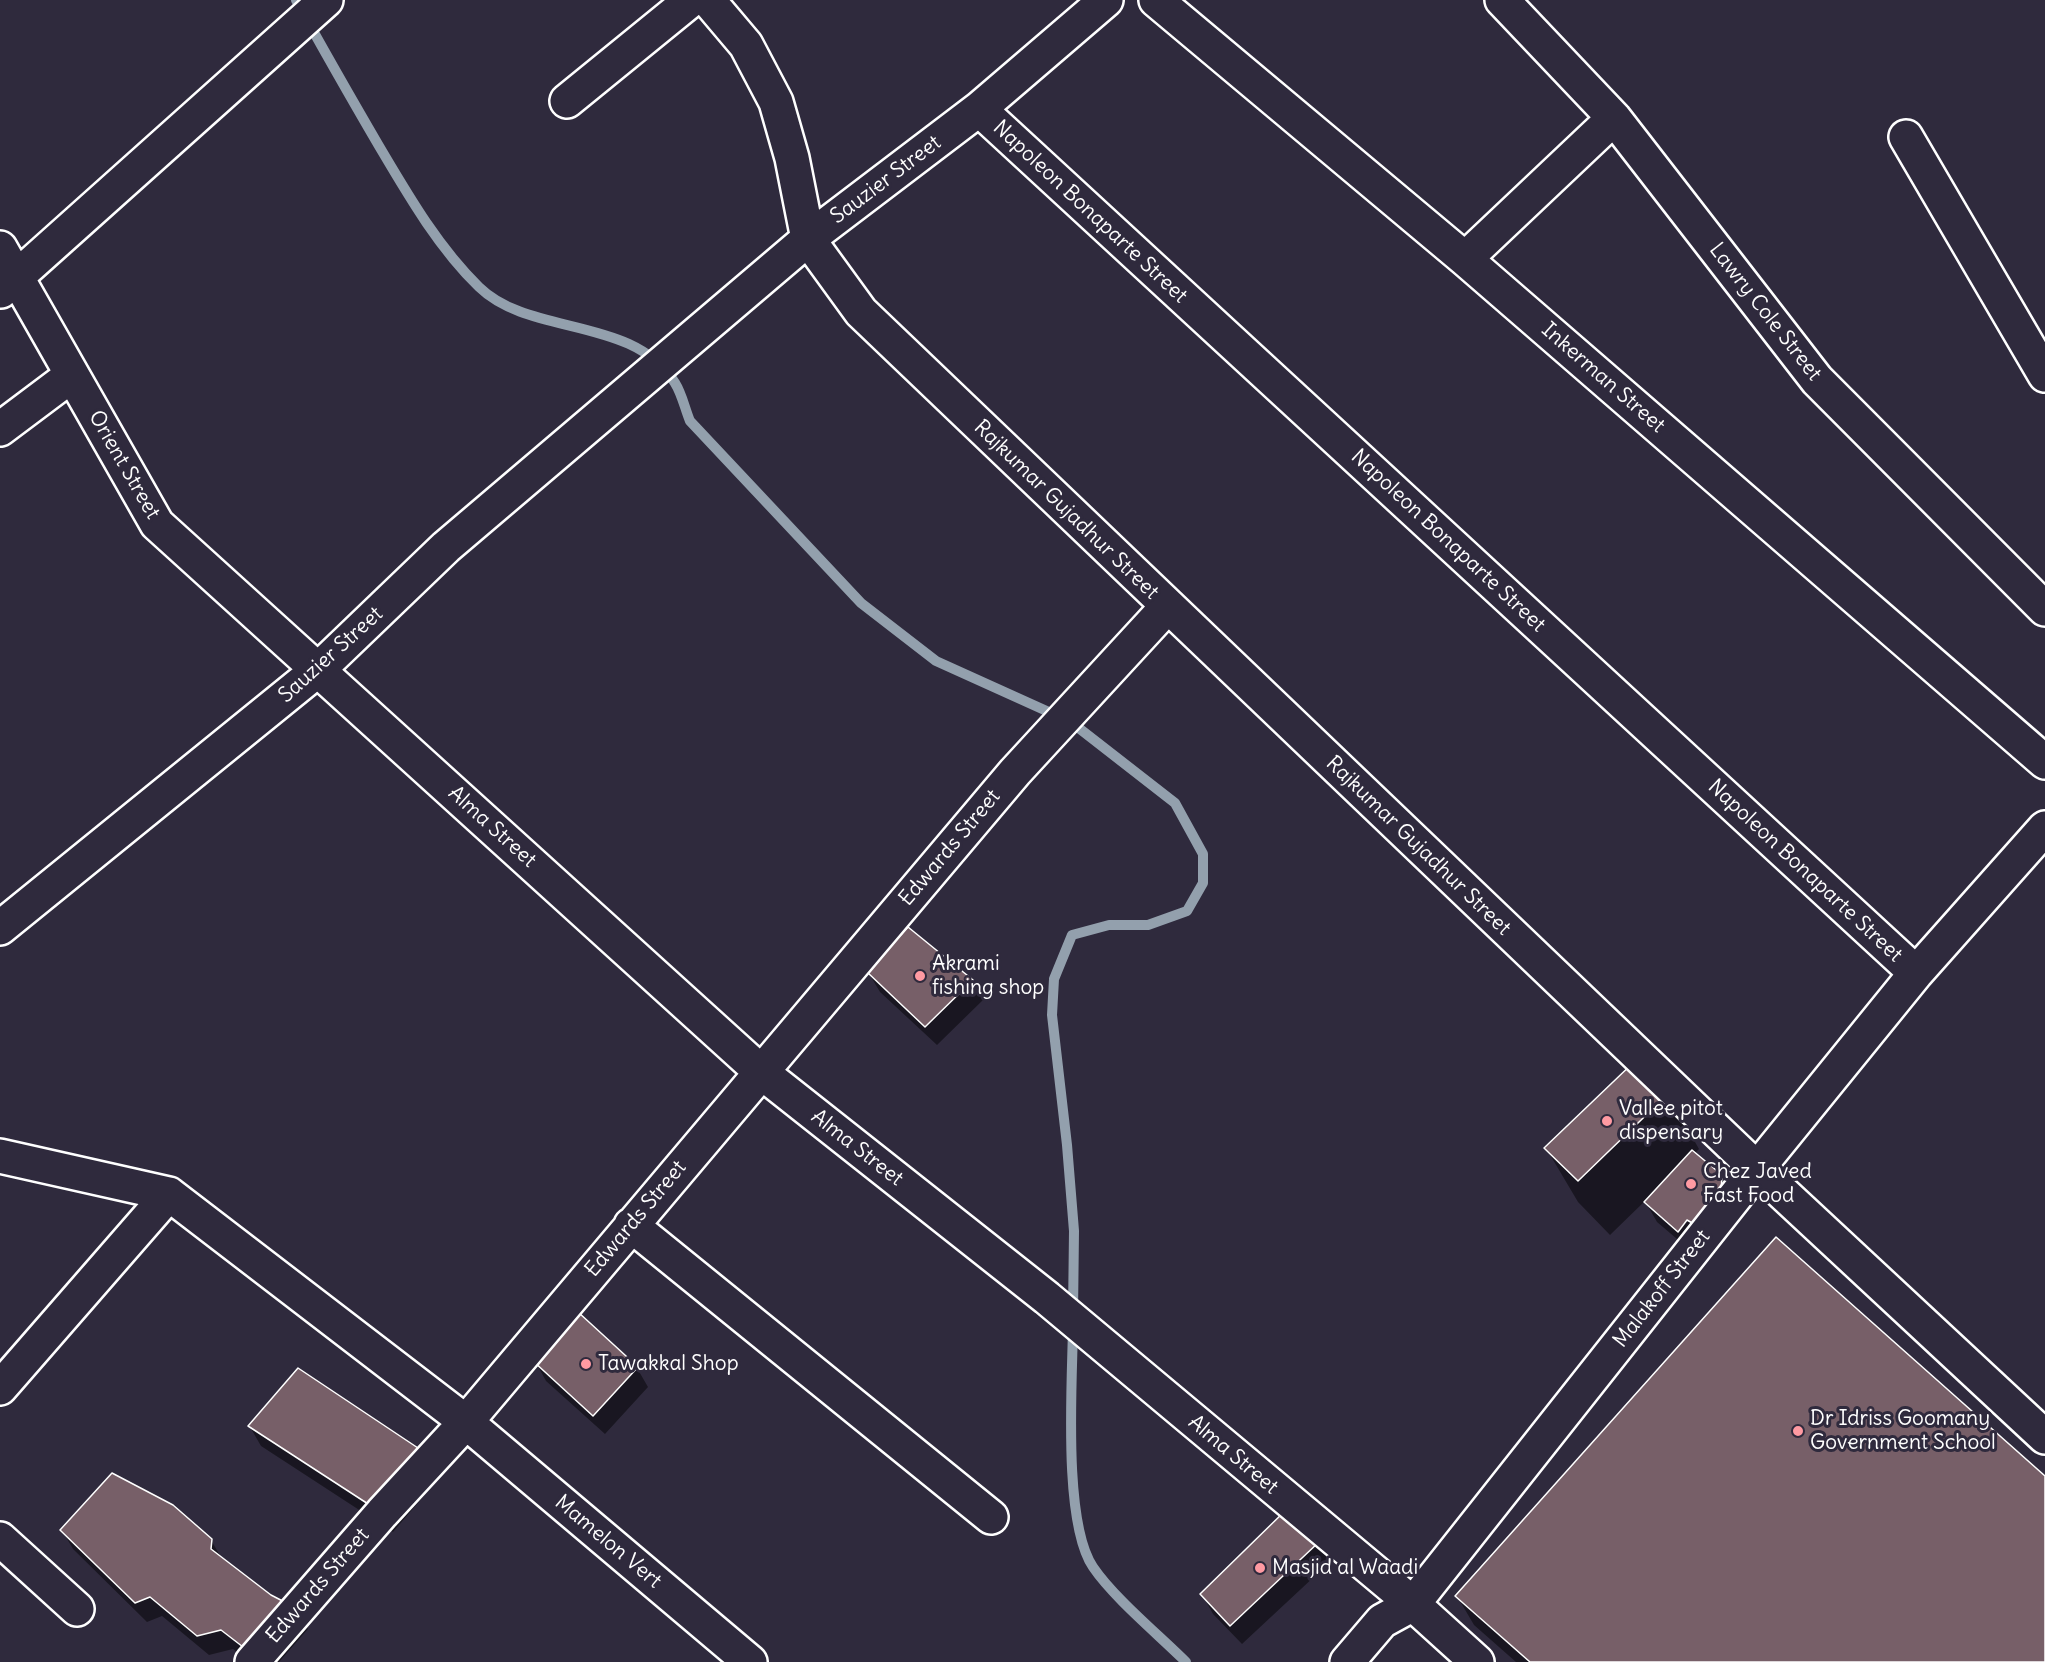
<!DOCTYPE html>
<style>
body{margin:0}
canvas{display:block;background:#2f2a3d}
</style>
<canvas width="2045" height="1662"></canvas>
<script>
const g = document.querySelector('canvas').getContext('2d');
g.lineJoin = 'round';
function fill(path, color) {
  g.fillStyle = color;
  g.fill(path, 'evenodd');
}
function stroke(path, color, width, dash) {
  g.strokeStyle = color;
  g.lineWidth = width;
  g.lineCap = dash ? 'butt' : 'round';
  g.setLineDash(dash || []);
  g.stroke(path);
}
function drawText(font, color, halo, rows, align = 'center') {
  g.font = font + ' Delius,sans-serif';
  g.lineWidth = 6;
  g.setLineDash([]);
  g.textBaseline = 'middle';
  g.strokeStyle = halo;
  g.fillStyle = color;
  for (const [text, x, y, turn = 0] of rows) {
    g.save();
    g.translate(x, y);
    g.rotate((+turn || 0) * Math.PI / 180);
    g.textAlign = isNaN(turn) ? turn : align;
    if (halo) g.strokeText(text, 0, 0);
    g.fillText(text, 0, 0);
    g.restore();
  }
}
fill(new Path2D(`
 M908,929L972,981L983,1000L937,1045L880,992L868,972Z
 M1668,1094L1699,1149L1694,1154L1720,1176L1732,1196L1690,1250L1657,1222L1645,1201L1610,1235L1578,1202L1546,1148Z
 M535,1361L637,1368L648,1387L605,1434L546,1381Z
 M250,1427L429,1457L440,1477L393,1532L261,1446Z
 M2045,1478V1662H1516L1474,1625L1457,1596Z
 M62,1530L211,1540L222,1559L271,1596L297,1610L308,1629L279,1662H251L233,1649L209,1655L162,1616L147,1622L73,1549Z
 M1319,1542L1330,1562L1242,1644L1213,1614L1202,1594Z`), '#0007');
stroke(new Path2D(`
 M296,0C323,49 351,98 379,146C408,195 438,247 479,287C530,337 633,315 675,383C682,394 685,409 690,421L861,603L936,661L1071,722L1175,803L1203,854V883L1187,911L1148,925H1109L1072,935L1054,979L1052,1015L1067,1145L1074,1231L1073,1313
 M1073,1328C1072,1385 1063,1523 1093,1567C1114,1598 1159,1635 1186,1662`), '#93a0ad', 10);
const building = new Path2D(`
 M908,927L973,980L925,1027L867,972Z
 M1636,1060L1669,1093L1578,1181L1544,1148Z
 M1692,1150L1722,1175L1721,1192L1694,1224L1687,1220L1678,1232L1644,1202Z
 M1776,1237L2045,1476V1662H1530L1455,1596Z
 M578,1312L638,1367L593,1416L533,1361Z
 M298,1368L430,1456L382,1513L248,1426Z
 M112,1473L173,1505L212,1539L211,1549L271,1595L298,1609L256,1657L221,1630L197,1636L150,1597L135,1603L60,1530Z
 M1288,1508L1320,1541L1230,1626L1200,1594Z`);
fill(building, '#775f68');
stroke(building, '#fff', 1.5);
const street = new Path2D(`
 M708,0L746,45L776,102L792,158L808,239L861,312L1757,1169L2045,1437
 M1156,0L1465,259L2045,762
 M1502,0L1614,118L1817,380L2045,609
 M567,101L691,0
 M979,109L1916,973
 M1906,137L2045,375
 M0,248L157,524L760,1071L1047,1298L1413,1604L1477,1662
 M1465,259L1614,118
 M1,291L326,0
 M0,429L72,375
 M0,928L319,669L446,547L808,239L979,109L1106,0
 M0,1156L169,1194L466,1422L750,1662
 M631,1225L991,1517
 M0,1388L169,1194
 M0,1539L77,1609
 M252,1662L382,1513L466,1422L1015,772L1167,607
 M1347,1662L1382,1621L1413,1604L1757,1169L1916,973L2045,828`);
stroke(street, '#fff', 38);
stroke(street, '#2f2a3d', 33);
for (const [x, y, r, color] of [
 [920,976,6,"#ff9aa2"],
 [1607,1121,6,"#ff9aa2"],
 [1691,1184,6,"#ff9aa2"],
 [586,1364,6,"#ff9aa2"],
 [1798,1431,6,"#ff9aa2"],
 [1260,1568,6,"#ff9aa2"]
]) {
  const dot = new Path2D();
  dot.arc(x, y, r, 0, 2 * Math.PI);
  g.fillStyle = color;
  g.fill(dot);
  stroke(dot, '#2f2a3d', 2);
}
drawText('21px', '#fff', '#2f2a3d', [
 ["Sauzier Street",886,180,-37],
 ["Napoleon Bonaparte Street",1090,212,43],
 ["Lawry Cole Street",1765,312,52],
 ["Inkerman Street",1603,378,41],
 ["Orient Street",124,465,60],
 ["Rajkumar Gujadhur Street",1066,510,44],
 ["Napoleon Bonaparte Street",1448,541,43],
 ["Sauzier Street",331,655,-42],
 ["Alma Street",492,827,42],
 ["Rajkumar Gujadhur Street",1418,846,44],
 ["Edwards Street",950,848,-50],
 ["Napoleon Bonaparte Street",1805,871,43],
 ["Alma Street",857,1148,38],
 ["Edwards Street",636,1219,-50],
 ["Malakoff Street",1662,1289,-52],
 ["Alma Street",1233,1455,40],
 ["Mamelon Vert",608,1542,40],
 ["Edwards Street",318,1586,-49]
]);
drawText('21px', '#fff', '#2f2a3d', [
 ["Akrami",932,964],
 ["fishing shop",932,988],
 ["Vallee pitot",1619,1109],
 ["dispensary",1619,1133],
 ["Chez Javed",1703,1172],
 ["Fast Food",1703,1196],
 ["Tawakkal Shop",598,1364],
 ["Dr Idriss Goomany",1810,1419],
 ["Government School",1810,1443],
 ["Masjid al Waadi",1272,1568]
], 'left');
</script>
